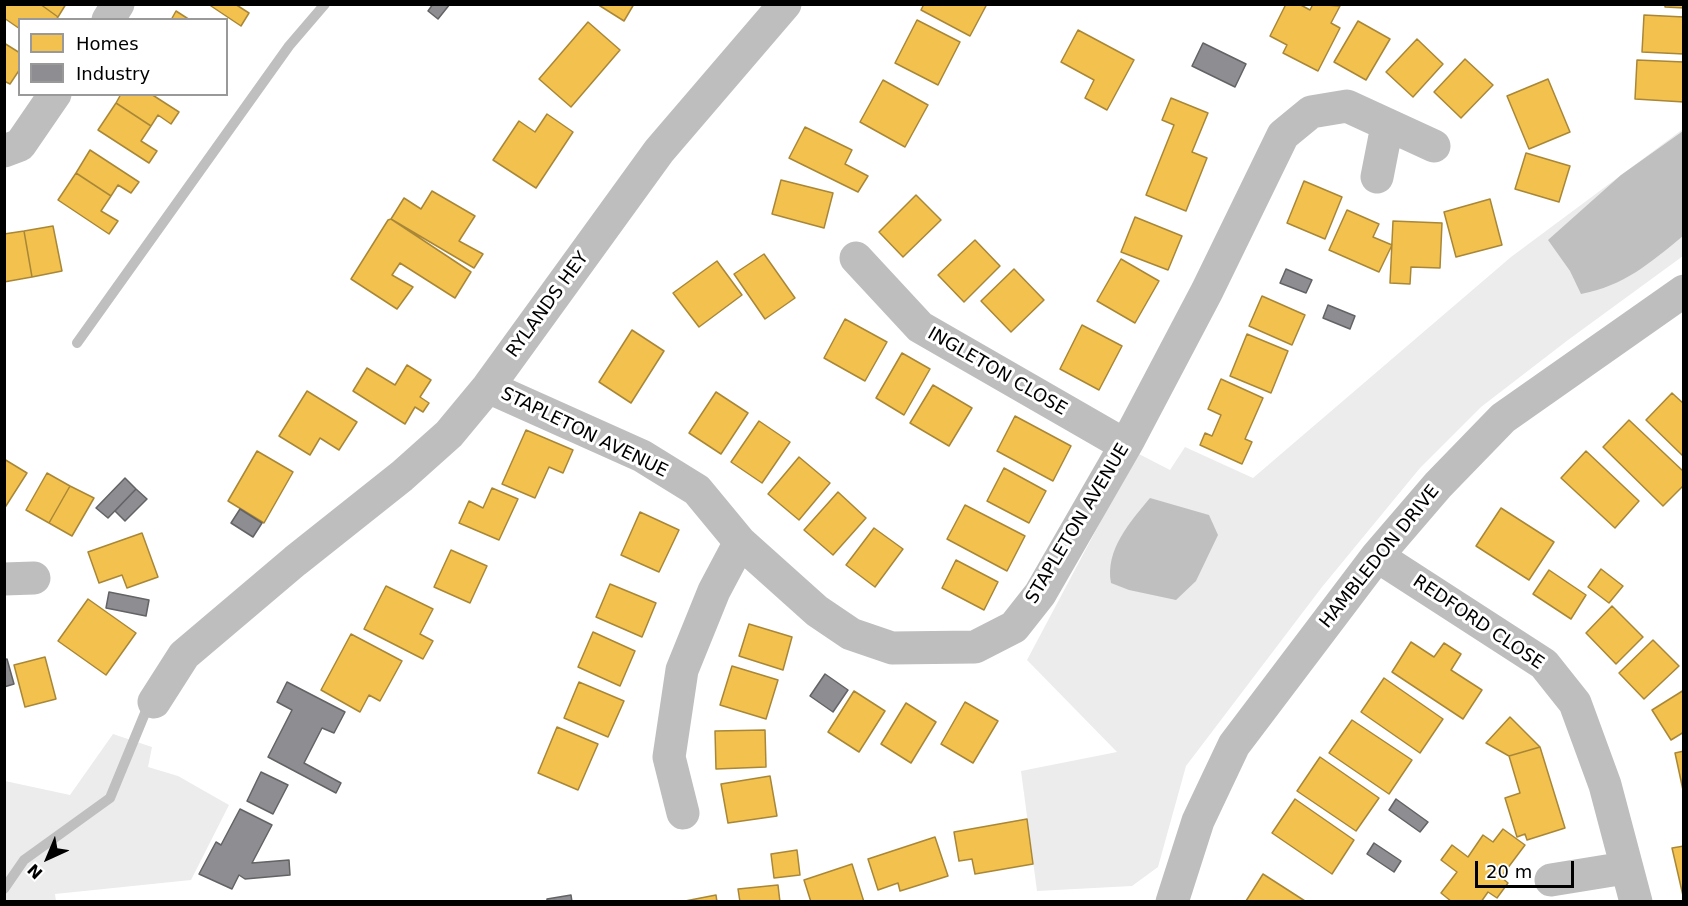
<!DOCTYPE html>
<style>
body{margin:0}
#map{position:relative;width:1688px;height:906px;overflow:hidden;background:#fff;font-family:"DejaVu Sans",sans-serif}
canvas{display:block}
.frame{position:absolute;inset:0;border:6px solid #000;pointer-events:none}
.legend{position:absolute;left:18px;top:18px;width:210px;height:78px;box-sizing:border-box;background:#fff;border:2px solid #999;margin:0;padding:8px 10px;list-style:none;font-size:18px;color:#000}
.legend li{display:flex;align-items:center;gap:12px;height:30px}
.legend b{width:30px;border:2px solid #999}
.north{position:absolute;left:18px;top:828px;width:60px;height:60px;-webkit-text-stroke:4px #fff;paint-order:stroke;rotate:224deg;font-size:16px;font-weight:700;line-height:24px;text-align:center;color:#000}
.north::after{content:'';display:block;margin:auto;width:21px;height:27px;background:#000;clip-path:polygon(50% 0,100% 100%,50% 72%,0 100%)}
.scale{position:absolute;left:1475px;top:861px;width:99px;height:27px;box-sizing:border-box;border:3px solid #000;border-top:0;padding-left:8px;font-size:18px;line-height:21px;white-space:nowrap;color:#000;-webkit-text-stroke:4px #fff;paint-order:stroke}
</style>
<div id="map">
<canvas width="1688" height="906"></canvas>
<div class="frame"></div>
<ul class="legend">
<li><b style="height:16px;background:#f2c14e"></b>Homes</li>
<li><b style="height:16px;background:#8d8d92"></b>Industry</li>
</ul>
<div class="north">N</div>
<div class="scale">20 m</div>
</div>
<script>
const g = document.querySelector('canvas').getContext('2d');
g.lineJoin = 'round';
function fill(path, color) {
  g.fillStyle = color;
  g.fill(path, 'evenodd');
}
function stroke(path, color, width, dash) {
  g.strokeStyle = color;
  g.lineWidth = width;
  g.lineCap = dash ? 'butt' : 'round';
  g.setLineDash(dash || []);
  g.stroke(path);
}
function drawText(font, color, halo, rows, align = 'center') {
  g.font = font + ' "DejaVu Sans",sans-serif';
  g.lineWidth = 6;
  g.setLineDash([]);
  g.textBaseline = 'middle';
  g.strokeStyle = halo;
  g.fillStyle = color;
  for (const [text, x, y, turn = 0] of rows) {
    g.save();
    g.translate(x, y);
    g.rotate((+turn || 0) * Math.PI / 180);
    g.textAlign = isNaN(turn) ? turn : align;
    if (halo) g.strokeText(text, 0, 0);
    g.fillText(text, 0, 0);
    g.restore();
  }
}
fill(new Path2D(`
 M1683,129V256L1568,340L1481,407L1420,468L1322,587L1186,766L1158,867L1132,886L1037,891L1021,771L1117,752L1027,660L1137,453L1170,470L1185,447L1253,478L1511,257Z
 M113,734L152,747L148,767L178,776L229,805L191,880L55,894L56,901H5V781L70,795Z`), '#ececec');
fill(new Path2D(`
 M1683,131V236C1650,263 1624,286 1581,294L1570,271L1548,240L1621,175Z
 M1150,498L1209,515L1218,535L1196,581L1176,600L1129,590L1111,583C1105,550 1130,522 1150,498Z`), '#bfbfbf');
const homes = new Path2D(`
 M4,4H40L58,17L56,20H20V29L4,18Z
 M40,4H66L58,17Z
 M208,4H235L249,13L241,26Z
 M597,4H634L624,21Z
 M924,4H987L970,36L921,10Z
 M1286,4H1299L1310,10L1313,4L1340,6L1331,23L1340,28L1318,71L1283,53L1287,45L1270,36Z
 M1665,4H1684V8L1665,7Z
 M176,11L190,20H171Z
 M1644,15L1684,17V54L1642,52Z
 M917,20L960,42L938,85L895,63Z
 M1358,21L1390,39L1366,80L1334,62Z
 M588,22L620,50L571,107L539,79Z
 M1078,30L1134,60L1107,110L1085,98L1094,80L1061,62Z
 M1417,39L1443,64L1413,97L1386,72Z
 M4,43L20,53V69L10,84L4,81Z
 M1465,59L1493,85L1461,118L1434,92Z
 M1637,60L1684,62V102L1635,99Z
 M1548,79L1570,132L1529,149L1507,96Z
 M883,80L928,105L905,147L860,122Z
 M121,94H151L179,112L171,124L158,115L151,126L116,103Z
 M1171,98L1208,113L1192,152L1207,158L1186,211L1146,195L1174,125L1162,120Z
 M116,103L151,126L141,141L157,151L149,163L98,130Z
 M547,114L573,132L536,188L493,160L519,121L535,132Z
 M805,127L852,150L845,164L868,176L858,192L789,158Z
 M90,150L139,182L131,193L118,185L111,196L76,173Z
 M1526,153L1570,166L1559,202L1515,189Z
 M76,173L111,196L101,211L118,221L109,234L58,200Z
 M781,180L833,193L824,228L772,214Z
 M1304,181L1342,197L1325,239L1287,223Z
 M432,191L475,216L459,241L483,254L474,268L391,219L404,198L421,209Z
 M916,195L941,220L903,257L879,232Z
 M1490,199L1502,245L1456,257L1444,212Z
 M1347,210L1379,224L1373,237L1392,245L1379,272L1329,250Z
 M1135,217L1182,236L1168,270L1121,252Z
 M391,219L471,272L455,298L400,263L392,275L413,287L397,309L351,279L388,220Z
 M1393,221L1442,223L1440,268L1411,267L1410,284L1390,283Z
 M53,226L62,271L32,277L24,231Z
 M24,231L32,277L4,282V234Z
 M975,240L1000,266L964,302L938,275Z
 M764,254L795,298L765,319L734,274Z
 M1121,259L1159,281L1135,323L1097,301Z
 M717,261L742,295L699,327L673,293Z
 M1014,269L1044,300L1011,332L981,301Z
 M1262,296L1305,315L1292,345L1249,326Z
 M845,319L887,342L865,381L824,358Z
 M1082,325L1122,346L1099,390L1060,369Z
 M632,330L664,351L631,403L599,382Z
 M1247,334L1288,351L1271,393L1230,376Z
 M902,353L930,369L904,415L876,398Z
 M407,365L431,380L420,397L429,403L423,412L415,407L405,424L353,391L367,368L395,385Z
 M1221,379L1263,398L1245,439L1252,442L1242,464L1200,445L1205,433L1212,436L1221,415L1208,409Z
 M933,385L972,408L949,446L910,423Z
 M307,391L357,422L339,450L320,438L310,455L279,436Z
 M716,392L748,413L721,454L689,433Z
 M1672,393L1684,404V457L1646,420Z
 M1015,416L1071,446L1053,481L997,451Z
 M1629,420L1684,472V485L1663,506L1603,447Z
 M759,421L790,442L762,483L731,462Z
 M526,430L573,450L563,473L549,467L535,498L502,484Z
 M257,451L293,472L264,523L228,501Z
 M1586,451L1639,501L1615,528L1561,478Z
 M799,457L830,483L799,520L768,494Z
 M4,459L27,473L4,509Z
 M1004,468L1046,491L1029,523L987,501Z
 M47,473L70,486L49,523L26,510Z
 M70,486L94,498L72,536L49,523Z
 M492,488L518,499L499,540L459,523L469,501L483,508Z
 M838,492L866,518L833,555L804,530Z
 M965,505L1025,536L1007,571L947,539Z
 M1501,508L1554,542L1529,580L1476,546Z
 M640,512L679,530L659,572L621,555Z
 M874,528L903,549L875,587L846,565Z
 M142,533L158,577L127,588L122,575L99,583L88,552Z
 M451,550L487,566L470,603L434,587Z
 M956,560L998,582L984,610L942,588Z
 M1601,569L1623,586L1609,603L1588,587Z
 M1549,570L1586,595L1571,619L1533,594Z
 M610,584L656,603L642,637L596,617Z
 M386,586L433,609L420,634L433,641L423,659L364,629Z
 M88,599L136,633L106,675L58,641Z
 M1612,606L1643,637L1616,664L1586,633Z
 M749,624L792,637L783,670L739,656Z
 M593,632L635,651L620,686L578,667Z
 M351,634L402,661L380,701L369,695L360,712L321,690Z
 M1653,640L1679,666L1644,699L1619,673Z
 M1411,642L1434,657L1444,643L1461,654L1451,670L1482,690L1463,719L1392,672Z
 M45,657L56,699L25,707L14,665Z
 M732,666L778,680L766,719L720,705Z
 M1384,678L1443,719L1420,753L1361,712Z
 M579,682L624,701L608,737L564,718Z
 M1684,690V732L1671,740L1652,710Z
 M854,691L885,711L859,752L828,732Z
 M965,702L998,721L973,763L941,744Z
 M906,703L936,722L911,763L881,744Z
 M1510,717L1540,747L1509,756L1486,743Z
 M1352,720L1412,760L1389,794L1329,753Z
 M557,727L598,744L578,790L538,773Z
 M765,730L766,767L716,769L715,731Z
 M1540,747L1565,828L1527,840L1525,834L1517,837L1505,798L1520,793L1509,756Z
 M1684,751V790H1683L1675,753Z
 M1320,757L1379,798L1356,831L1297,791Z
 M770,776L777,816L728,823L721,784Z
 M1295,799L1354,840L1332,874L1272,833Z
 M1027,819L1033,864L975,874L972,859L959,861L954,832Z
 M1503,829L1525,845L1501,877L1508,883L1497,898L1488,892L1481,902H1452L1441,893L1457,872L1441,860L1452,845L1468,857L1483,835L1493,842Z
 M935,837L948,876L900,891L898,883L878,890L868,859Z
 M1684,846V900L1672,848Z
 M797,850L800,875L774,878L771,854Z
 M852,864L864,902H811L804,880Z
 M1263,874L1305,901H1246Z
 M778,885L780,902H740L738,889Z
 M716,895L717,902H680Z`);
fill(homes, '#f2c14e');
stroke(homes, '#a98737', 1.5);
const industry = new Path2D(`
 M433,4H450L438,19L428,11Z
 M1203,43L1246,64L1235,87L1192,66Z
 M1286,269L1312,280L1306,293L1280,283Z
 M1328,305L1355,316L1350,329L1323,318Z
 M125,478L136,489L108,518L96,508Z
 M136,489L147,499L125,521L115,511Z
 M240,509L262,523L253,537L231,523Z
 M109,592L149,600L146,616L106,608Z
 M7,659L14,684L4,687V660Z
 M825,674L848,690L833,712L810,696Z
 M287,682L345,712L334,733L322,728L304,763L341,783L336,793L268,757L292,710L277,702Z
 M261,772L288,785L273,814L247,801Z
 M1396,799L1428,822L1420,832L1389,810Z
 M240,809L272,825L252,863L289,860L290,875L245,879L239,875L232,889L199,874L216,842L221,845Z
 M1374,843L1401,861L1394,872L1367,854Z
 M571,895L572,902H547V899Z`);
fill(industry, '#8d8d92');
stroke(industry, '#636366', 1.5);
stroke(new Path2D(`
 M77,343L289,46L325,4
 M4,889L24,860L110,798L150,701`), '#bfbfbf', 10);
stroke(new Path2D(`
 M108,20L118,4
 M4,151L20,145L55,94
 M1377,177L1387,126
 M856,258L920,327L1125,445
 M488,387L642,456L697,490L740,542L817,611L851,634L892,648L975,647L1014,627L1040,594L1128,441L1207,291L1283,135L1311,112L1347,106L1434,146
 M1377,556L1544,664L1575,703L1605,785L1636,902
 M4,579L34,578
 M154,702L184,655L295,561L402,476L449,434L488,387L659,151L785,4
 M683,813L669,757L682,670L714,591L740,542
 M1551,880L1625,868
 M1172,902L1198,821L1234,745L1377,556L1438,485L1503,418L1684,291`), '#bebebe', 33);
drawText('18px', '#000', '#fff', [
 ["RYLANDS HEY",548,305,-54],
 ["INGLETON CLOSE",997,372,30],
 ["STAPLETON AVENUE",584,433,26],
 ["STAPLETON AVENUE",1078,524,-59],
 ["HAMBLEDON DRIVE",1380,557,-51],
 ["REDFORD CLOSE",1478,623,34]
]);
</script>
